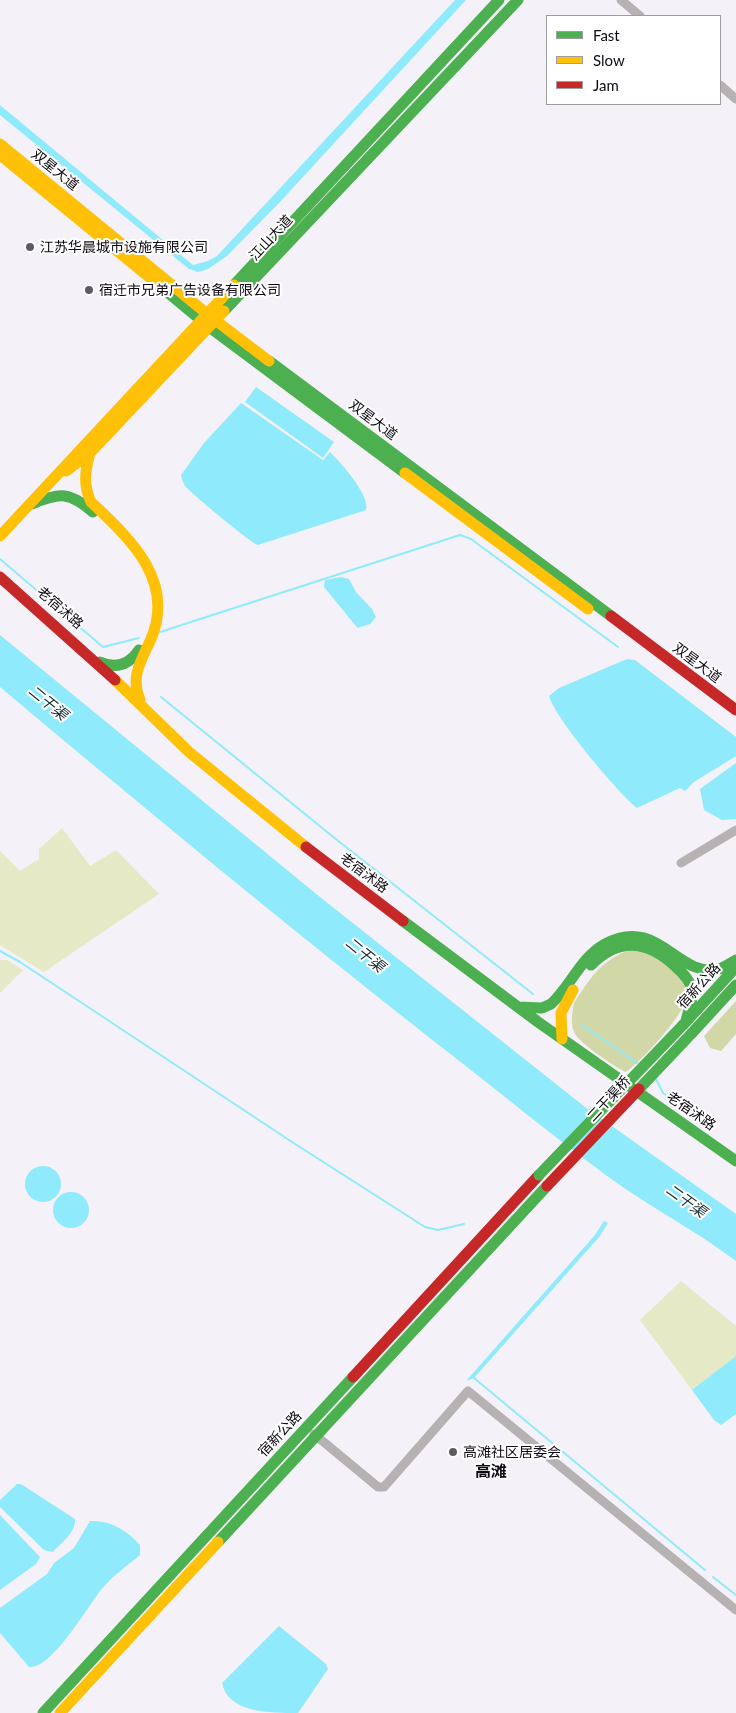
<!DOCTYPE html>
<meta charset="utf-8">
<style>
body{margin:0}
#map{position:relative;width:736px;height:1713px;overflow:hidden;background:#f4f1f8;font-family:Lato,sans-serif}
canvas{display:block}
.legend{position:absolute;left:546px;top:15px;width:175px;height:90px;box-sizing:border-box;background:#fff;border:1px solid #9f9da1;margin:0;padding:6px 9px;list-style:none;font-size:15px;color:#0f0a14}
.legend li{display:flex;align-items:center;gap:10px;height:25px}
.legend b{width:25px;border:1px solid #9f9da1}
</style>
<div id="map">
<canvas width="736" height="1713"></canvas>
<ul class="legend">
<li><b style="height:6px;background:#4caf50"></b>Fast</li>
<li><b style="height:6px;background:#ffc107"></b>Slow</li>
<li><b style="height:6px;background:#c62828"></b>Jam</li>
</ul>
</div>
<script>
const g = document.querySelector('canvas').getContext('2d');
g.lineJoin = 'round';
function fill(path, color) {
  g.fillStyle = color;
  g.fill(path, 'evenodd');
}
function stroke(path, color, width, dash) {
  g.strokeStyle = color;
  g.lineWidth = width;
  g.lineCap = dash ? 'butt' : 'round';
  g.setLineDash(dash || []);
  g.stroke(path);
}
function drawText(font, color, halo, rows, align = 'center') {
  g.font = font + ' Lato,"Noto Sans SC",sans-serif';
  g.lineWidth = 4;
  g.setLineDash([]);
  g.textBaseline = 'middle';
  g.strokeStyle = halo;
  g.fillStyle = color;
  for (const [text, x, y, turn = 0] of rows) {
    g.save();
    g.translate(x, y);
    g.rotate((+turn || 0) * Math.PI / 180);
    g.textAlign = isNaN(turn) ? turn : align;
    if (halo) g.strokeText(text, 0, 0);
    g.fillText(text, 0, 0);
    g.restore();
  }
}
fill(new Path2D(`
 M62,828L90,866L116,850L159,894L44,972L0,945V851L20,871L39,859V849Z
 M0,960H7L23,970L0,993Z
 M681,1281L736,1326V1356L692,1390L640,1320Z`), '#e5e9c5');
fill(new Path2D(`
 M630,950C651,951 652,954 668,966C675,972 687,982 688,992C690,1009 640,1063 626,1072C616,1068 580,1043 575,1034C570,1025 572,1013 574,1003C591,977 600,961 630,950Z
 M736,1001V1034L721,1051L710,1048L704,1036Z`), '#d2d7a7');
fill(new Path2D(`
 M455,0H466L279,203L227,256L208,269L198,272L189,269L0,115V105L193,265L208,261L217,256Z
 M256,387L334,442L323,458L245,402Z
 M241,403L323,460L330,452C340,462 371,496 366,510L258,545C252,544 192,494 185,486C183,483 182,479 181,475L204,443Z
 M341,577L349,579L356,592L372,609L376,617L370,624L358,628L355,625L324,587L325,580Z
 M0,635L320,897L585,1107L736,1214V1261C695,1230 648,1206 607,1176C550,1134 496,1089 440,1046C291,929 145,809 0,687Z
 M627,659L635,660L736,737V756L694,782L685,791L680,788L637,808C618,793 555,718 549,696L559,688Z
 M736,763V819L722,820L704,810L700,789Z
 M25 1184a18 18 0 1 1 36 0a18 18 0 1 1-36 0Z
 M53 1210a18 18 0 1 1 36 0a18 18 0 1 1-36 0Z
 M604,1221L608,1223L600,1236L474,1378L466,1381L595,1235Z
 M736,1356V1414L721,1425L714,1420L692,1390Z
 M17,1484H21L75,1519C76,1533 61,1543 53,1552L44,1550L0,1507V1500Z
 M0,1515L40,1557L36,1564L0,1590Z
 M90,1521C110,1520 127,1530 140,1545V1555C127,1566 111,1577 100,1591C87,1608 51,1670 29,1667L0,1633V1608L47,1574L54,1563L74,1548Z
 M279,1626L326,1664L328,1669L298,1713C270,1713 228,1713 222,1683Z`), '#8febfb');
stroke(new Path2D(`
 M0,559L103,647L139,638
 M157,633L460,535L471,539L618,647
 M161,697L337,840L533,994
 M0,951L20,962L292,1142L425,1227L438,1230L464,1224
 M582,1025L637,1063
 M656,1079L663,1093L700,1119
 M474,1378L705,1570
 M713,1577L736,1595`), '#8febfb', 2);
stroke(new Path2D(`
 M621,0L640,16
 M720,85L736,99
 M681,863L736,830
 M314,1434L378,1487H384L468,1391L736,1610`), '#b6b1b3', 9);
stroke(new Path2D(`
 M234,285L499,0
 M160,286L208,326L405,473
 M224,311L518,0
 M269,361L611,616
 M32,504C60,492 70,492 93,512
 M100,662C116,669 129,665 139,650
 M403,921L538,1022L736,1161
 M591,965C619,937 647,940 675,966C682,972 691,981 692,991C693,1001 688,1011 686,1021
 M518,1007L542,1008L551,1004C571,986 580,958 605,944C659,915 677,979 719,969C725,967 731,963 736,960
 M683,1025L736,967
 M692,1033L736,985
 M218,1542L547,1186
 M43,1713L353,1377`), '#4caf50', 11);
stroke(new Path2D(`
 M0,144L206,313L269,361
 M0,155L160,286
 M90,453C85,471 83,485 91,502C129,538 176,580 151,639C141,661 130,677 140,700
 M66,471L90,453L224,311
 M405,473L588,609
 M0,536L234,285
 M115,680L189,752L306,847
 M562,1039L561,1013L573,990
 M60,1713L218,1542`), '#ffc107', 11);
stroke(new Path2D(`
 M0,577L115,680
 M611,616L736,710
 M306,847L403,921
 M353,1377L539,1175`), '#c62828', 11);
stroke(new Path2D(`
 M639,1089L692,1033
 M539,1175L683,1025`), '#4caf50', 11);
stroke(new Path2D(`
 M547,1186L639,1089`), '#c62828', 11);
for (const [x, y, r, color] of [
 [30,247,5,"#5f5b64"],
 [89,290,5,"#5f5b64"],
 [453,1452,5,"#5f5b64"]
]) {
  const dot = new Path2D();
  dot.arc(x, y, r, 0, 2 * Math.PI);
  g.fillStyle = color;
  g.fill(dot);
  stroke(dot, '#fff', 2);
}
drawText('14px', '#0f0a14', '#fff', [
 ["双星大道",55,170,39],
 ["江山大道",271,238,-47],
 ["双星大道",373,420,37],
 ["老宿沭路",60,608,41],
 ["双星大道",697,663,37],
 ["老宿沭路",364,873,37],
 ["宿新公路",699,986,-48],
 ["二干渠桥",609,1099,-47],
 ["老宿沭路",691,1111,35],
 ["宿新公路",280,1434,-47]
]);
drawText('14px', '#0f0a14', '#fff', [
 ["江苏华晨城市设施有限公司",40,247],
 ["宿迁市兄弟广告设备有限公司",99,290],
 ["高滩社区居委会",463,1452]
], 'left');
drawText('italic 15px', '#172e32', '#fff', [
 ["二干渠",48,703,39],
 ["二干渠",365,955,39],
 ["二干渠",686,1201,36]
]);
drawText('bold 16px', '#0f0a14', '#fff', [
 ["高滩",491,1472]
]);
</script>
